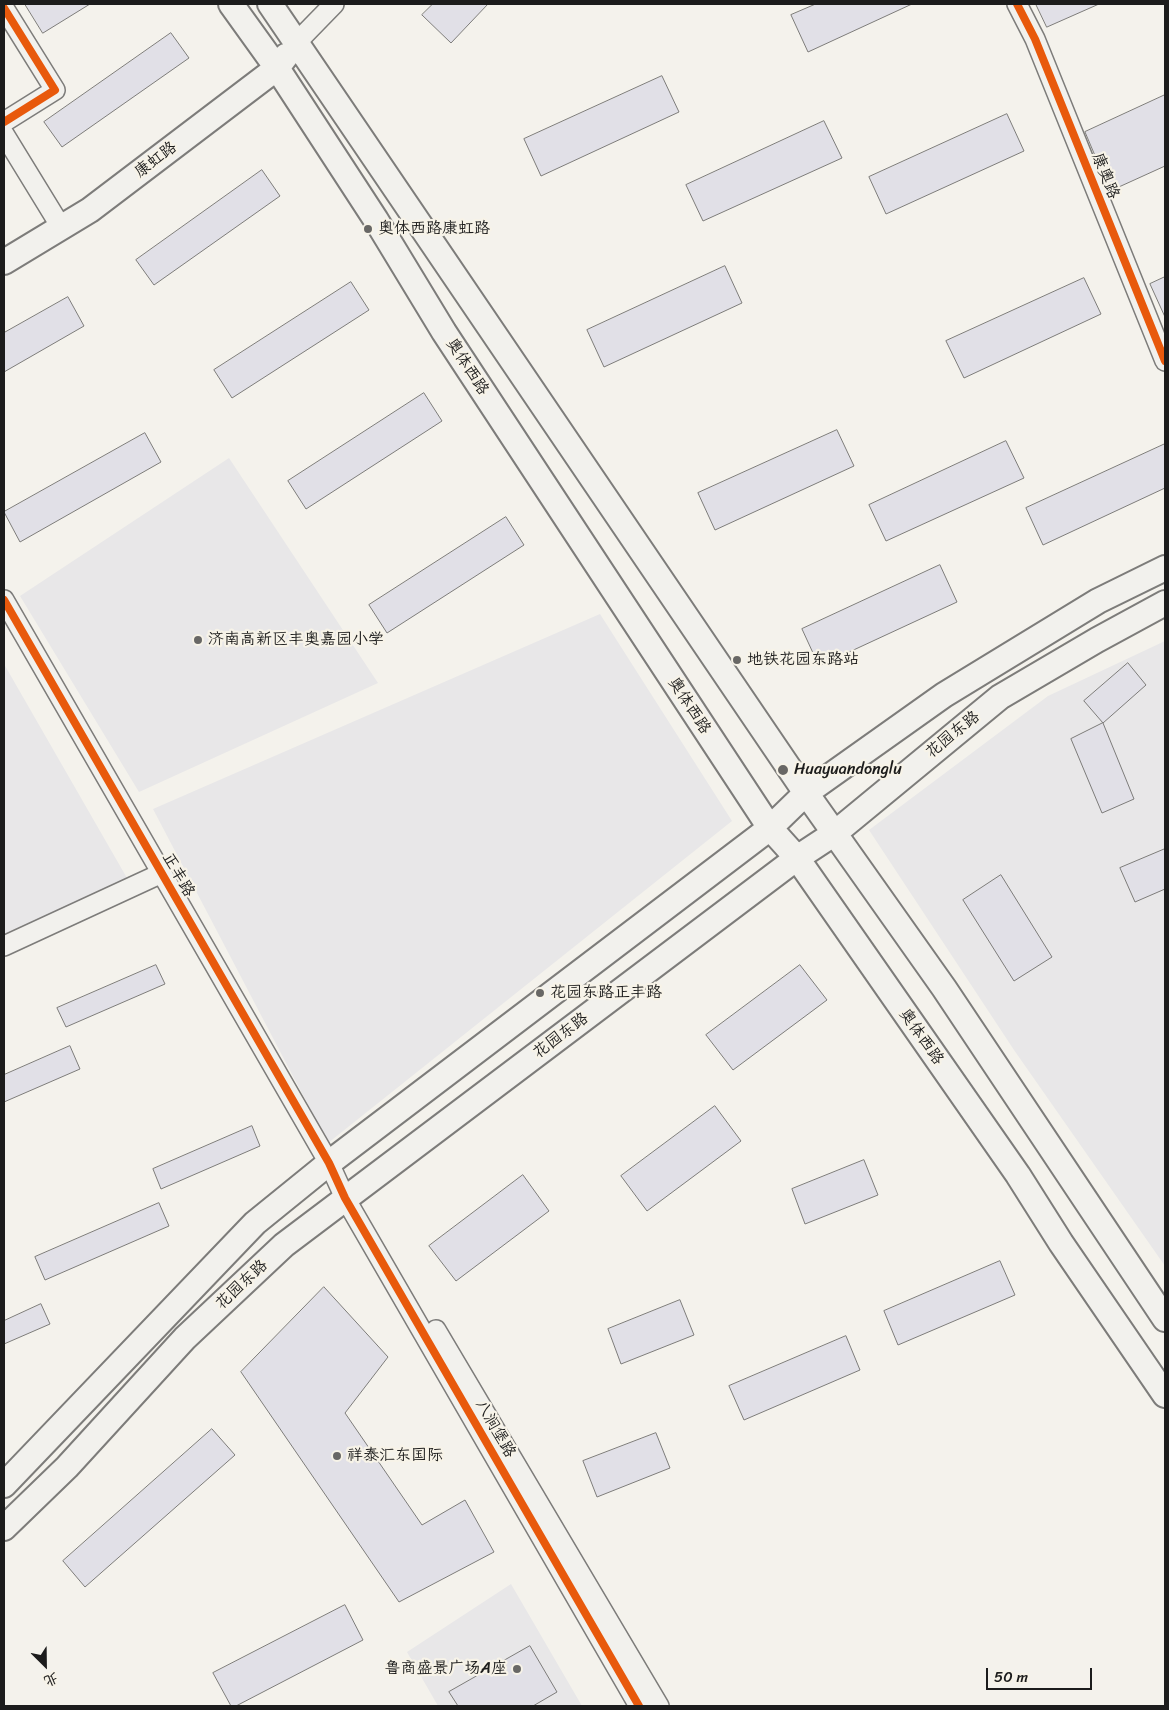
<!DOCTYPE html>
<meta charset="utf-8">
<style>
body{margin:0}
#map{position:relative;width:1169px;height:1710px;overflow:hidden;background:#f4f2ec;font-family:Sriracha,"LXGW WenKai TC",sans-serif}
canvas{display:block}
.frame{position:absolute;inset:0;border:5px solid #1c1c1c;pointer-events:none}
.north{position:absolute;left:20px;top:1640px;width:50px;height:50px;-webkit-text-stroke:4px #f7f3e8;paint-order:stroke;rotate:157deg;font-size:14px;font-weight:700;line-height:20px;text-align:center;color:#1c1c1c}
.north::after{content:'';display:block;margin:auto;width:18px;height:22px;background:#1c1c1c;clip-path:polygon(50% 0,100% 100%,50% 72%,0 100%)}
.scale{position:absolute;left:986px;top:1668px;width:106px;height:22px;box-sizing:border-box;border:2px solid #1c1c1c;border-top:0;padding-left:6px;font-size:15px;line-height:18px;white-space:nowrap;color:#1c1c1c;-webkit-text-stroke:4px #f7f3e8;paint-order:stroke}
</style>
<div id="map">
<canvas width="1169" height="1710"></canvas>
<div class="frame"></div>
<div class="north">北</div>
<div class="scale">50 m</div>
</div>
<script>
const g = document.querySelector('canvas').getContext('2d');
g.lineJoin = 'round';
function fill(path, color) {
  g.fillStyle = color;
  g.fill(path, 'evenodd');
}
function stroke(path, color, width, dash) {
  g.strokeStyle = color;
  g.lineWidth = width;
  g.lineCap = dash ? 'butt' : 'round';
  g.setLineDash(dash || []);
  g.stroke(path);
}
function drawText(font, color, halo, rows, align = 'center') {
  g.font = font + ' Sriracha,"LXGW WenKai TC",sans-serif';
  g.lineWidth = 4.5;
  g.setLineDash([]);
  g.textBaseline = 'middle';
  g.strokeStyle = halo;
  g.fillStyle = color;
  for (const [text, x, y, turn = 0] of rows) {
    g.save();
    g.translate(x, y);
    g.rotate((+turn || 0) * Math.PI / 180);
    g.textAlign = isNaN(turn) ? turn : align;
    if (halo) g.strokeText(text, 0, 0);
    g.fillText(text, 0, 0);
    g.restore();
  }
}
fill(new Path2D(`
 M229,458L378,683L139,792L20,596Z
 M600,614L732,821L328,1143L153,809Z
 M1165,641V1266L1014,1050L869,830L1048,696Z
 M4,664L131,885L4,942Z
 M511,1584L582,1706H438L407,1652Z`), '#e8e7e8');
const building = new Path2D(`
 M25,4H90L43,33Z
 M433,4H488L451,43L422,15Z
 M816,4H912L808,52L791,15Z
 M1036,4H1099L1047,27Z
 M171,33L189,58L62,147L44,122Z
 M662,76L679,112L541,176L524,139Z
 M1165,95V166L1110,191L1085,132Z
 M1007,114L1024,151L886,214L869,177Z
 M824,121L842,158L703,221L686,185Z
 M262,170L280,196L154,285L136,260Z
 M725,266L742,303L604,367L587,330Z
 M1165,277V317L1150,284Z
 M1084,278L1101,314L964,378L946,341Z
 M351,282L369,310L232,398L214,370Z
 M68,297L84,326L4,372V333Z
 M424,393L442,421L306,509L288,481Z
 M837,430L854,466L715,530L698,493Z
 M145,433L161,462L20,542L4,512Z
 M1006,441L1024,478L886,541L869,505Z
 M1165,444V488L1043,545L1026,508Z
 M506,517L524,545L387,633L369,605Z
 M940,565L957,602L819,666L802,629Z
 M1128,663L1146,685L1103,723L1084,701Z
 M1103,723L1134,799L1102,813L1071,739Z
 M1165,849V889L1135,902L1120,868Z
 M1001,875L1052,957L1014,981L963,900Z
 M156,965L165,984L66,1027L57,1008Z
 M800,965L827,1000L733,1070L706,1035Z
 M70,1046L80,1069L4,1102V1075Z
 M715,1106L741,1141L647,1211L621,1176Z
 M252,1126L260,1146L161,1189L153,1169Z
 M864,1160L878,1195L805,1224L792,1189Z
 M523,1175L549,1211L456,1281L429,1246Z
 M159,1203L169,1226L45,1280L35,1257Z
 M1000,1261L1015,1295L898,1345L884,1311Z
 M324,1287L388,1357L345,1413L422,1525L465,1500L494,1552L399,1602L241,1372Z
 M680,1300L694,1335L621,1364L608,1329Z
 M41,1304L50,1324L4,1344V1321Z
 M846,1336L860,1370L744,1420L729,1386Z
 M212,1429L235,1455L85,1587L63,1561Z
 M656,1433L670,1468L597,1497L583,1461Z
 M345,1605L363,1640L236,1706H231L213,1673Z
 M530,1646L557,1692L533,1706H458L449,1692Z`);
fill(building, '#e1e0e7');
stroke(building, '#7d7c7a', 1);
const minor = new Path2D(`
 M1017,4L1035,39L1165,361
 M4,8L55,90L4,122
 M296,43L334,4
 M4,134L61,227
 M4,600L329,1163L345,1198L639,1706
 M4,946L162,873
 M436,1330L659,1706`);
const major = new Path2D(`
 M231,4L277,68L376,220L444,332L770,828L797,858L1018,1175L1061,1243L1165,1395
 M270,4L806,793L944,988L1165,1319
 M4,262L90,210L277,68L286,56
 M4,1485L255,1223L329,1163L770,828L806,793L944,695L1098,601L1165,568
 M4,1528L67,1467L185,1338L284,1245L797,858L835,833L1000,697L1097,640L1165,603`);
stroke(minor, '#7d7c7a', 22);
stroke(major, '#7d7c7a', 28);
stroke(minor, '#f2f1ed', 19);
stroke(major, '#f2f1ed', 24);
stroke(new Path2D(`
 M1017,4L1035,39L1165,361
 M4,8L55,90L4,122
 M4,600L329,1163L345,1198L639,1706`), '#e8590c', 8);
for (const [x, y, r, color] of [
 [368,229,5,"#686765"],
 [198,640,5,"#686765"],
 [737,660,5,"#686765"],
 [783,770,6,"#686765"],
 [540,993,5,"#686765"],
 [337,1456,5,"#686765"],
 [517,1669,5,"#686765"]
]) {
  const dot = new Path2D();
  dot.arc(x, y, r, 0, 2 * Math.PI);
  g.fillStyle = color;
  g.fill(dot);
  stroke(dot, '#f7f3e8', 2);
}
drawText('16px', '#1c1c1c', '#f7f3e8', [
 ["康虹路",156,160,-37],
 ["康奥路",1105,176,68],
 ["奥体西路",467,367,57],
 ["奥体西路",689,706,57],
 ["花园东路",953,735,-39],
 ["正丰路",178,875,60],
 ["花园东路",561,1036,-37],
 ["奥体西路",921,1037,55],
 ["花园东路",242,1285,-43],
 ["八涧堡路",495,1429,60]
]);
drawText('16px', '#1c1c1c', '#f7f3e8', [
 ["奥体西路康虹路",378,229],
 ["济南高新区丰奥嘉园小学",208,640],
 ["地铁花园东路站",747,660],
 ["Huayuandonglu",794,770],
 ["花园东路正丰路",550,993],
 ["祥泰汇东国际",347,1456],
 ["鲁商盛景广场A座",507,1669,"right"]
], 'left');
</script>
